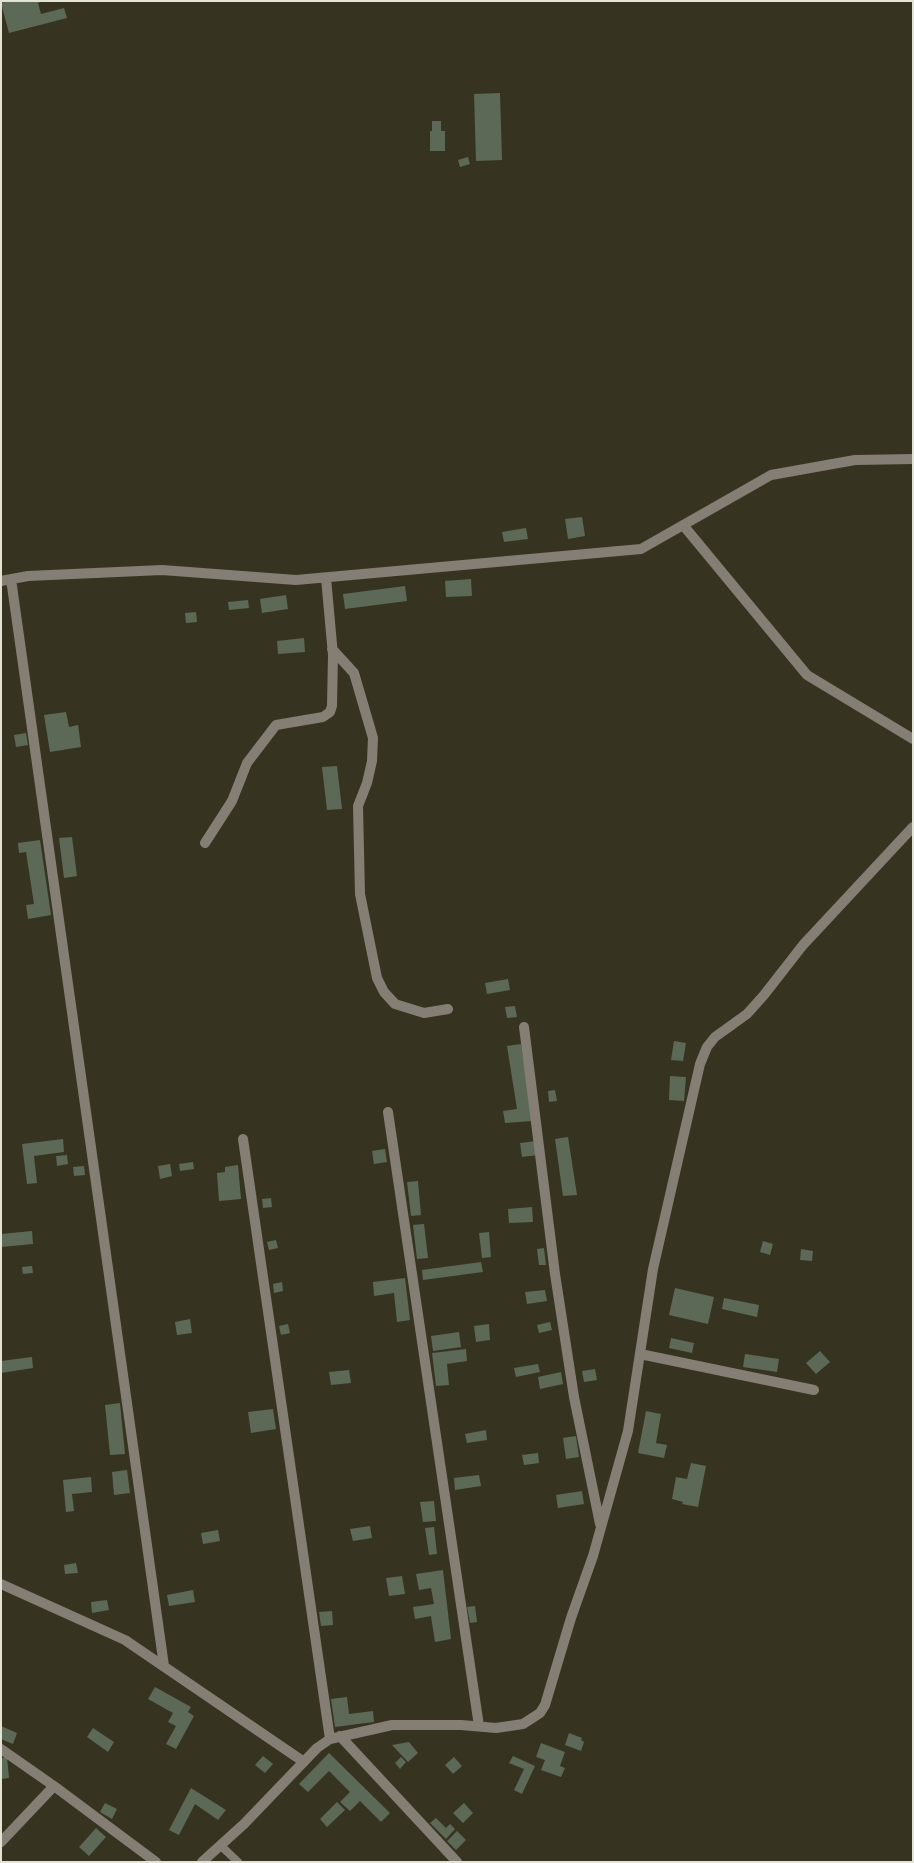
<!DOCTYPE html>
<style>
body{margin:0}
#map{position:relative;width:914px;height:1863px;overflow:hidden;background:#363420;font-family:"Fira Sans",sans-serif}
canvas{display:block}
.frame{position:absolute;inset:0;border:2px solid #e2e2d5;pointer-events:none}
</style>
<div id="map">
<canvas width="914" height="1863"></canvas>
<div class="frame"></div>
</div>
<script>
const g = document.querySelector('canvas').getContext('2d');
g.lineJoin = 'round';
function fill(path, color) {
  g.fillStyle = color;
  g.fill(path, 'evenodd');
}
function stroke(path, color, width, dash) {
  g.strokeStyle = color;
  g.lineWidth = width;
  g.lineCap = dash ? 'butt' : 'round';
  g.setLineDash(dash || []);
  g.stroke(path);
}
fill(new Path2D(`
 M7,1H43L38,3L41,14L64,8L67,18L9,33L1,3Z
 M500,93L502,160L476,161L474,94Z
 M432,121H441V131H445V151H430V131H432Z
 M468,157L470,164L460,167L458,160Z
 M582,517L585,536L568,539L565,519Z
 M526,528L528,539L504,542L502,532Z
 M471,579L472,596L446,597L445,581Z
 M405,586L407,601L345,609L343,594Z
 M286,595L288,609L262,613L260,599Z
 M248,600L249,608L229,610L228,602Z
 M196,612L197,622L186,623L185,613Z
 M304,638L305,652L278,654L277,641Z
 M66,712L69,727L78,725L81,747L50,752L44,715Z
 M26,733L28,745L16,747L14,735Z
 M337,766L342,809L327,810L322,767Z
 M72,837L77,876L64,878L59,838Z
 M40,840L51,915L28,919L26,905L34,904L26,852L19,853L18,843Z
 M508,979L510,990L487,994L485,983Z
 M515,1006L517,1017L507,1018L505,1007Z
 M674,1041L686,1043L683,1061L671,1060Z
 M521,1044L533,1121L505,1123L503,1111L517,1109L507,1046Z
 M670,1076L686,1077L684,1101L669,1100Z
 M555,1090L557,1101L549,1102L548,1091Z
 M568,1137L577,1195L563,1196L555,1139Z
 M63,1139L64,1152L34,1156L37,1183L27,1184L22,1144Z
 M536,1141L538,1155L522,1157L520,1143Z
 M385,1149L387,1162L374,1164L372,1151Z
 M67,1155L68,1164L57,1166L56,1156Z
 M193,1162L194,1169L180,1171L179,1164Z
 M170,1164L172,1176L160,1179L158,1166Z
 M238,1165L241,1199L219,1201L217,1173L225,1172V1167Z
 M84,1166L85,1175L74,1176L73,1167Z
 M418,1181L421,1215L411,1216L407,1182Z
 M271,1198L272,1207L263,1208L262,1199Z
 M532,1207L533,1222L509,1223L508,1209Z
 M424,1224L428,1258L417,1259L413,1225Z
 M32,1231L33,1244L1,1247V1234Z
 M489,1232L491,1257L482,1258L479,1233Z
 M276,1240L278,1248L269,1250L267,1242Z
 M763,1241L773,1244L770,1255L760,1252Z
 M544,1248L546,1265H539L537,1249Z
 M801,1249L813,1251L812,1261L800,1260Z
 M481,1262L483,1272L423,1280L422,1270Z
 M32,1266L33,1273L23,1274L22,1267Z
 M405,1278L410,1320L397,1322L394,1293L374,1296L373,1282Z
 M282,1282L283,1291L274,1293L273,1284Z
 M675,1288L714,1297L708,1324L669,1315Z
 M545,1290L547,1301L527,1304L525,1292Z
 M724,1298L759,1305L757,1317L722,1309Z
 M190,1319L192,1333L177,1335L175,1322Z
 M550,1322L552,1330L539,1333L537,1325Z
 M288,1324L290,1333L281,1335L279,1326Z
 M489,1324L490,1340L476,1342L474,1326Z
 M459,1332L461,1347L433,1351L431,1336Z
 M671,1338L694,1343L692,1353L669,1348Z
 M466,1349L467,1361L447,1364L449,1385L436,1386L432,1353Z
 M820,1351L830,1362L816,1374L806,1363Z
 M745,1354L779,1359L777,1372L743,1367Z
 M32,1357L33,1368L1,1373V1361Z
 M538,1364L540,1372L516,1377L514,1368Z
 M595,1369L597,1380L584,1382L582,1371Z
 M349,1370L351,1383L331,1385L329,1372Z
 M561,1372L563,1384L540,1389L538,1377Z
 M120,1403L125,1454L110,1455L105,1405Z
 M273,1409L276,1429L251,1433L248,1412Z
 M646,1411L661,1414L656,1443L667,1445L664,1458L638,1453Z
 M486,1430L487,1440L467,1443L465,1434Z
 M576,1436L579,1457L566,1459L563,1438Z
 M538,1453L539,1463L524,1465L522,1455Z
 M691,1463L706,1466L698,1507L682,1504L683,1502L672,1499L676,1477L687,1479Z
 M127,1470L130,1493L114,1495L112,1472Z
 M479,1475L481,1486L455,1490L454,1478Z
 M91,1477L92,1492L72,1494L74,1511L66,1512L63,1480Z
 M582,1491L584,1504L558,1508L556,1495Z
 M434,1501L436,1521L423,1522L420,1502Z
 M370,1526L372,1538L353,1541L350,1529Z
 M434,1527L437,1554L429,1555L425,1528Z
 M218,1530L220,1541L203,1544L201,1533Z
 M76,1563L78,1573L65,1574L64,1565Z
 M443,1570L451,1639L435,1642L431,1616L415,1619L413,1607L434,1604L431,1588L419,1590L416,1574Z
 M402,1576L405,1594L389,1596L386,1578Z
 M193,1590L195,1602L169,1606L167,1595Z
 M107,1600L109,1610L92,1613L91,1602Z
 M475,1606L477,1622L470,1623L467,1607Z
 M332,1611L333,1625L321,1626L319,1612Z
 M155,1687L191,1707L188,1712L194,1716L176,1749L166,1744L176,1726L168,1722L173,1713L148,1699Z
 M347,1697L349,1714L373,1711L374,1722L335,1727L331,1699Z
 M1,1726L17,1733L13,1744L1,1739Z
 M93,1728L114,1742L108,1752L87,1737Z
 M569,1733L582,1738L581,1740L584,1742L581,1751L565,1745Z
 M409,1742L418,1753L408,1762L392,1745Z
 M541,1743L565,1752L560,1766L565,1768L561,1777L541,1770L545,1760L536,1757Z
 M329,1753L390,1813L381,1822L360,1801L350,1811L340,1802L350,1792L329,1771L308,1792L299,1784Z
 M263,1756L273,1764L265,1773L255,1765Z
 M513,1756L535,1766L522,1794L514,1790L524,1769L509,1763Z
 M7,1757L9,1778L1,1779V1758Z
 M401,1757L406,1762L400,1769L395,1763Z
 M454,1757L462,1766L453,1774L445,1765Z
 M191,1788L226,1810L218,1820L195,1804L179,1835L169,1830Z
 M337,1802L345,1810L327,1827L320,1819Z
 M105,1803L117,1809L112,1819L100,1812Z
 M464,1803L473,1813L463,1823L453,1813Z
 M436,1818L446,1828L450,1824L455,1829L446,1839L430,1823Z
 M96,1828L106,1837L89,1856L79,1847Z
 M457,1831L466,1840L456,1850L447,1841Z`), '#5b6956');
stroke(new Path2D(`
 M220,1845L238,1862`), '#857e75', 8);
stroke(new Path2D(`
 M683,525L807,675L913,739
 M11,579L164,1666
 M1,581L28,576L162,570L296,580L641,549L771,475L855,460L913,459
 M332,649L354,673L373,738L372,761L367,783L358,806L360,894L377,978L384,992L395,1004L424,1013L448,1009
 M205,843L232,801L247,763L276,725L323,717L330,712L332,706L333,655L326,578
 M524,1027L555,1274L574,1397L600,1524
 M388,1112L479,1726
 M243,1139L330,1739
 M640,1354L814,1390
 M1,1584L125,1640L304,1762
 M340,1736L457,1862
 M1,1749L54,1786L1,1842
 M54,1786L156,1862
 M202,1862L244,1824L317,1748L330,1739L392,1725H461L496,1728L523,1724L540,1713L545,1705L571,1618L593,1556L628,1431L653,1269L700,1064L707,1047L715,1037L747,1014L764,995L803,945L913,827`), '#857e75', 10);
</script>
